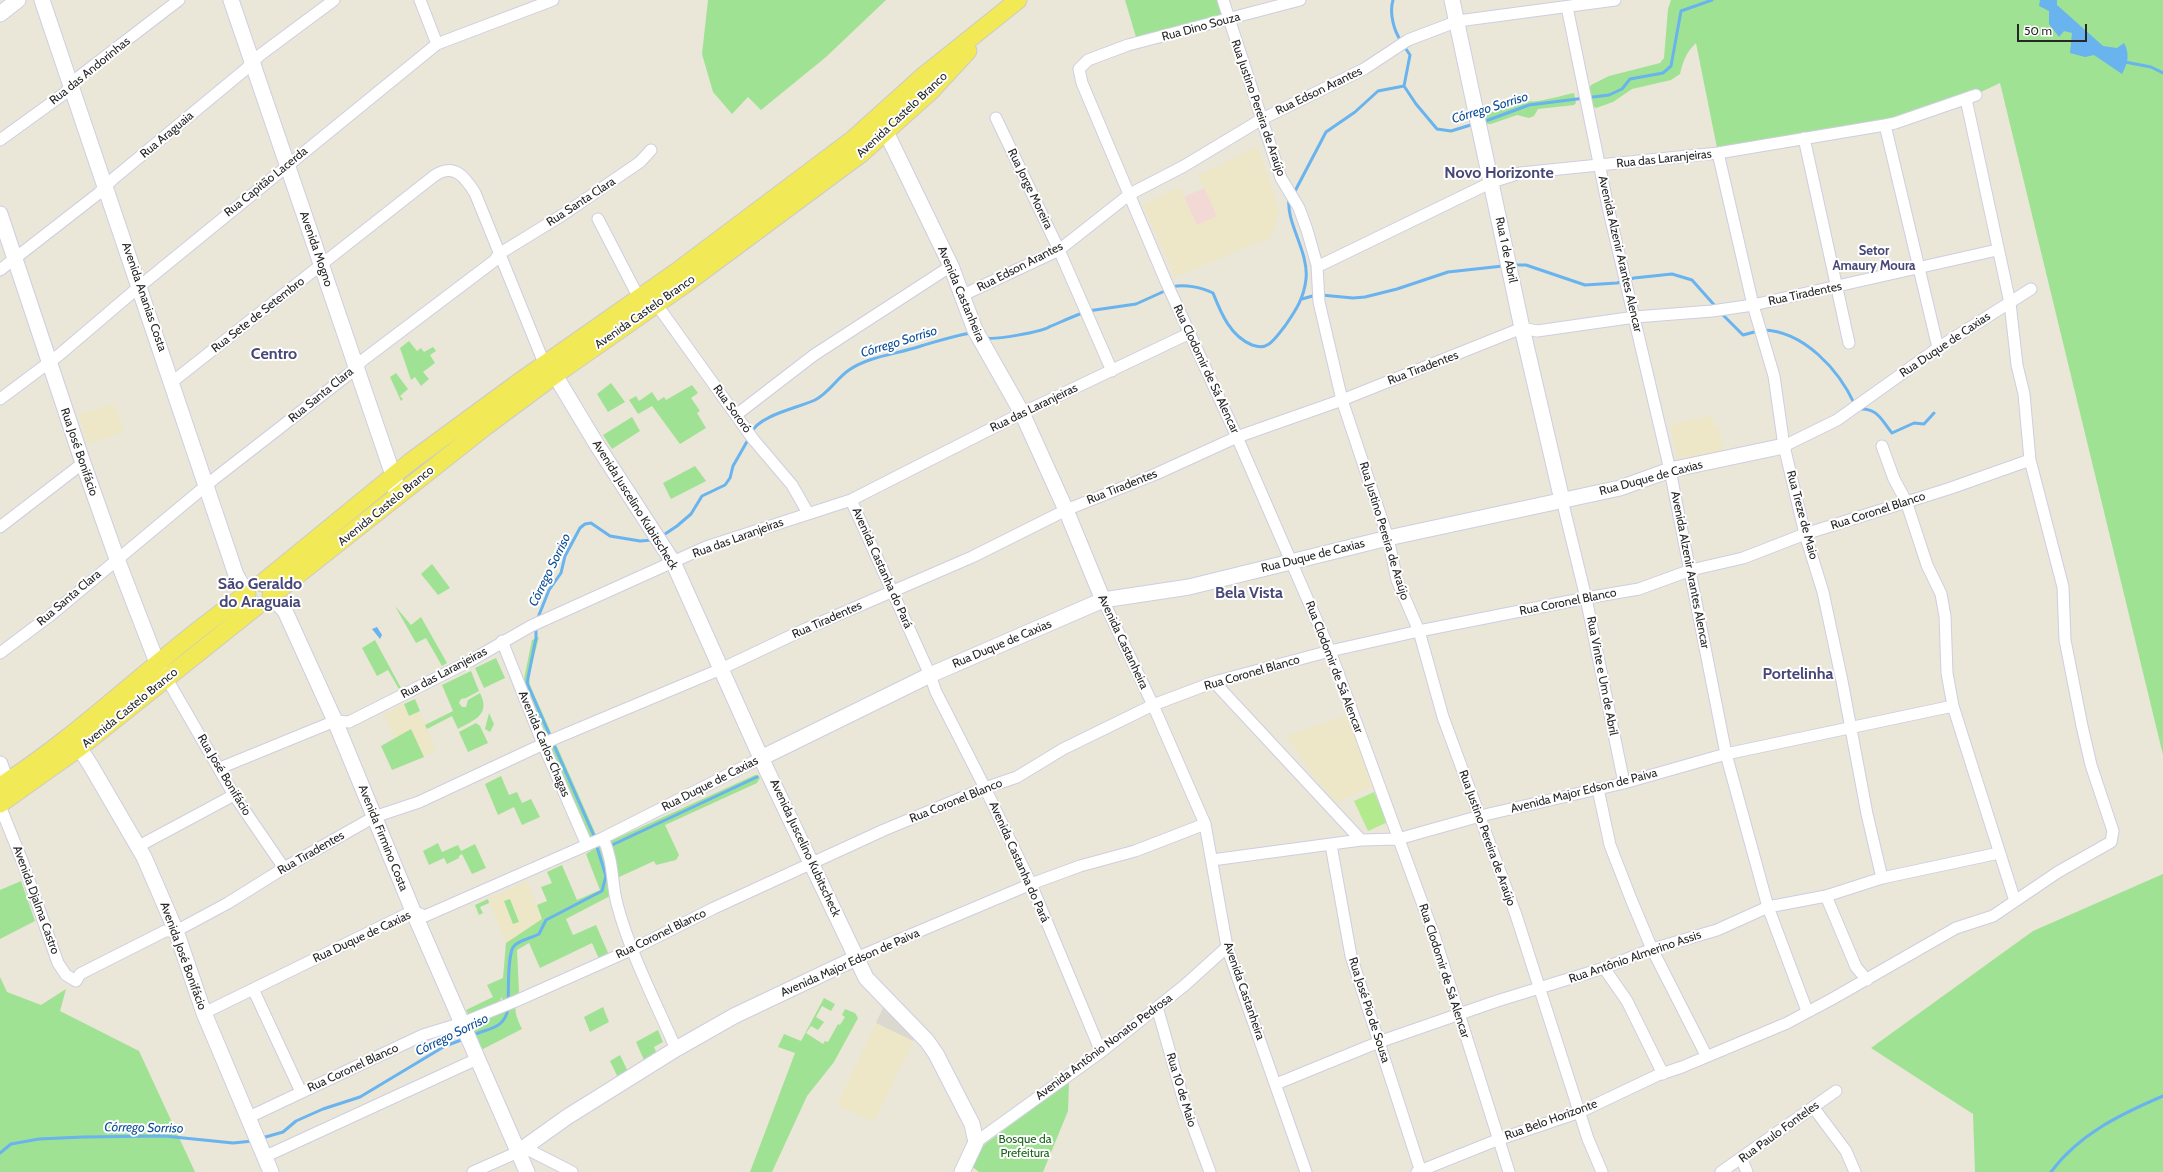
<!DOCTYPE html>
<meta charset="utf-8">
<style>
body{margin:0}
#map{position:relative;width:2163px;height:1172px;overflow:hidden;background:#eae6d8;font-family:Cabin,sans-serif}
canvas{display:block}
.scale{position:absolute;left:2017px;top:24px;width:70px;height:18px;box-sizing:border-box;border:2px solid #272727;border-top:0;padding-left:5px;font-size:12px;line-height:14px;white-space:nowrap;color:#272727;-webkit-text-stroke:3px #fff;paint-order:stroke}
</style>
<div id="map">
<canvas width="2163" height="1172"></canvas>
<div class="scale">50 m</div>
</div>
<script>
const g = document.querySelector('canvas').getContext('2d');
g.lineJoin = 'round';
function fill(path, color) {
  g.fillStyle = color;
  g.fill(path, 'evenodd');
}
function stroke(path, color, width, dash) {
  g.strokeStyle = color;
  g.lineWidth = width;
  g.lineCap = dash ? 'butt' : 'round';
  g.setLineDash(dash || []);
  g.stroke(path);
}
function drawText(font, color, halo, rows, align = 'center') {
  g.font = font + ' Cabin,sans-serif';
  g.lineWidth = 4;
  g.setLineDash([]);
  g.textBaseline = 'middle';
  g.strokeStyle = halo;
  g.fillStyle = color;
  for (const [text, x, y, turn = 0] of rows) {
    g.save();
    g.translate(x, y);
    g.rotate((+turn || 0) * Math.PI / 180);
    g.textAlign = isNaN(turn) ? turn : align;
    if (halo) g.strokeText(text, 0, 0);
    g.fillText(text, 0, 0);
    g.restore();
  }
}
fill(new Path2D(`
 M1258,146L1279,212L1271,237L1175,277L1143,205L1179,187L1197,225L1216,216L1198,176Z
 M114,403L124,432L88,444L78,415Z
 M1712,416L1715,428L1719,427L1724,453L1678,462L1671,424Z
 M415,699L436,751L405,765L384,714Z
 M1348,715L1376,786L1336,802L1315,779L1287,736Z
 M527,881L542,919L506,943L488,899Z
 M876,1023L913,1041L874,1122L837,1105Z`), '#ede7c7');
fill(new Path2D(`
 M1204,188L1217,216L1197,225L1184,197Z`), '#f2d9d5');
fill(new Path2D(`
 M708,0H886L826,57L761,110L748,97L732,114L713,92L702,54Z
 M1125,0H1218L1222,14L1136,37Z
 M1671,0H2163V755L2000,83L1966,99L1885,125L1718,153L1696,43C1686,52 1683,62 1680,74L1671,80L1632,89L1613,102L1596,108L1592,105L1589,90L1591,85L1609,76L1660,63L1664,58L1668,9Z
 M1574,93L1576,103L1574,105L1538,109L1534,116L1529,118L1517,115L1491,124H1483L1484,113L1501,108L1515,98C1530,107 1557,96 1574,93Z
 M409,341L417,351L421,348L424,352L433,347L436,351L430,355L435,363L423,372L429,379L421,386L415,377L411,380L400,348Z
 M396,373L408,389L400,396L403,399L401,401L390,377Z
 M611,383L625,402L608,412L597,394Z
 M692,385L698,393L691,398L700,411L697,413L706,428L680,444L652,406L638,414L629,400L636,396L639,401L652,392L658,401L664,397L666,400Z
 M632,417L640,431L612,449L603,435Z
 M435,451L438,456L401,484V480Z
 M695,466L706,481L671,499L663,483Z
 M432,564L450,588L438,595L421,574Z
 M395,606L411,625L421,617L447,663L442,666L426,638L416,643Z
 M539,637L529,676L530,685L601,846L606,849L610,896L566,919L573,935L596,925L609,955L599,959L592,943L540,968L529,943L517,950L519,992C513,1009 515,1014 522,1029L483,1049L480,1048L472,1026L504,1003L501,997L500,1002L469,1016L466,1010L493,997L487,985L503,978L506,943L542,919L537,905L547,901L541,887L552,883L547,872L562,865L577,900L600,890L586,854L595,848L524,689V679L532,640Z
 M375,640L401,688L399,689L388,670L377,676L362,648Z
 M496,658L505,678L484,688L475,668Z
 M471,671L479,691L466,698L461,699L459,703L462,707H466L468,700L480,693C491,715 474,720 458,729L452,716L427,729L425,725L453,711L442,685Z
 M415,699L420,711L409,716L404,704Z
 M489,713L494,724L490,732L485,729Z
 M476,723L480,726L488,743L468,752L459,732Z
 M411,729L424,757L392,770L381,746Z
 M755,775H758L760,778L757,783L665,825L679,855L676,860L656,865L654,861L617,878L609,843L611,841Z
 M501,776L509,795L517,792L522,803L531,799L540,817L522,825L514,807L498,815L485,784Z
 M438,843L442,852L458,845L461,851L475,844L486,868L472,874L462,854L459,856V858L447,864L444,858L429,865L423,851Z
 M2163,874V1172H1975L1973,1114L1871,1048L2033,931Z
 M21,881L35,921L0,939V890Z
 M488,899L489,903L480,907L483,913L479,915L475,905Z
 M510,899L519,922L513,924L504,901Z
 M0,977L7,992L41,1005L66,989L60,1011L139,1051L195,1172H0Z
 M824,998L835,1004L831,1011L822,1006L816,1017L824,1022L818,1030L811,1026L806,1033L823,1044L825,1041L828,1042L838,1024L840,1025L845,1017L842,1015L845,1009L855,1013L858,1018L834,1062L807,1096L772,1172H750L795,1053L778,1047L784,1034L801,1041Z
 M603,1007L609,1022L590,1032L584,1017Z
 M658,1030L663,1042L654,1047L657,1054L644,1060L636,1042Z
 M620,1055L630,1076L620,1082L610,1061Z
 M1069,1082L1068,1111L1043,1172H979L970,1165L978,1151L985,1144Z`), '#a0e293');
fill(new Path2D(`
 M1374,792L1388,822L1368,831L1354,801Z`), '#b3ea8e');
fill(new Path2D(`
 M887,999L918,1031L913,1041L876,1023Z`), '#dbd8cf');
fill(new Path2D(`
 M2040,0H2057V5L2103,46L2117,48L2124,43C2130,54 2128,63 2122,74L2094,55L2085,57L2070,53L2072,33L2064,31L2059,37L2049,24V11L2039,6Z
 M377,627L382,635L380,639L372,629Z`), '#69b3ef');
stroke(new Path2D(`
 M1393,0C1389,13 1394,31 1401,41
 M1404,46L1410,55L1404,86
 M2125,62L2151,67L2163,73
 M1404,86L1416,104L1437,129L1451,131L1474,124
 M1483,122L1529,105L1609,95L1622,89L1630,79L1663,73L1671,66L1681,11L1712,0
 M1294,193L1326,132L1355,112L1378,91L1404,86
 M1513,265H1526L1585,285L1617,283L1634,278L1672,274L1692,280L1716,307
 M1172,287C1184,284 1201,287 1213,293C1221,313 1230,336 1252,345C1258,347 1263,348 1269,344C1276,339 1280,332 1285,326C1296,310 1304,298 1306,279C1309,252 1286,223 1289,199
 M1321,295L1353,298L1365,297L1397,289L1448,272L1503,266
 M1302,299L1316,295
 M1088,311L1136,304L1167,290
 M1721,313L1743,335L1758,331
 M1763,330C1804,331 1839,370 1855,405
 M986,338C995,340 1041,332 1049,327C1061,322 1071,317 1083,313
 M1860,409C1878,408 1882,421 1892,433L1914,423L1924,424L1934,413
 M751,433C759,415 798,408 815,400C829,393 836,379 849,370C869,356 898,354 921,346C938,341 953,336 971,333
 M662,536L677,526L691,514L702,496L725,485L730,478L733,466L749,438
 M537,620L549,590L561,573L565,556L580,528L585,524L591,523L610,536L640,541L653,540
 M536,627V638L527,683L551,738
 M553,743L595,838
 M610,846L757,777
 M508,1002C509,990 507,954 514,946C519,940 532,938 539,934L546,920L602,891L606,876L596,844
 M473,1035C489,1028 505,1029 508,1008
 M262,1138L283,1132L296,1121L323,1109L360,1097L445,1046L464,1039
 M0,1153L11,1144L39,1139L83,1137L164,1136L233,1143L253,1141
 M2051,1172C2079,1134 2121,1114 2163,1096`), '#69b3ef', 3);
const street = new Path2D(`
 M420,0L437,44
 M1223,0L1281,178L1299,208L1307,230L1317,265L1319,302L1342,400L1388,538L1397,580L1419,631L1443,717L1516,915L1588,1139L1602,1172
 M1300,0L1128,45L1088,60L1079,69L1082,83L1167,284L1237,437L1330,651L1435,938L1509,1172
 M1567,7L1608,207L1670,470L1726,754L1768,907L1807,1011
 M996,118L1059,250L1112,371
 M1885,125L1938,348
 M1804,138L1849,343
 M0,140L65,93L76,79L179,0
 M1718,153L1753,305L1774,376L1784,446L1805,534L1823,592L1842,681L1867,814L1882,878
 M598,219L639,298
 M1317,265L1323,264L1492,182L1520,173L1718,153L1885,125L1895,123L1976,95
 M0,270L99,193L113,179L246,69L260,55L334,0
 M963,295L1059,250L1130,194L1184,166L1262,119L1364,69L1408,40L1458,21L1615,0
 M657,305L753,439L792,485L808,513
 M172,382L434,176C454,162 465,177 475,193L544,363
 M0,399L59,355L140,286L437,44L553,0
 M736,415L814,355L951,266
 M1784,446L1837,420L1938,348L2031,289
 M1882,446L1894,479L1906,501L1927,565L1941,594L1945,616L1947,673L1953,706L2015,901
 M851,500L930,675L936,692L985,788L1031,884L1101,1052
 M1562,500L1586,598L1624,783
 M0,527L83,463
 M1103,600L1153,705L1205,824L1227,947L1306,1172
 M502,641L543,744L587,845
 M0,653L52,614L214,479L349,374L363,360L494,261L499,254L564,214L640,162L651,150
 M167,679L234,795L284,868
 M1214,682L1361,840
 M220,768L335,721L349,722L470,661L531,626L706,547L851,500L1022,413L1190,333
 M1598,789L1610,845L1631,899L1652,949L1706,1055
 M0,806L23,863L58,963L66,975L76,981L80,974L165,931H176L228,903L284,868L374,817L419,802L554,739L721,669L803,630L972,557L1066,510L1156,474L1237,437L1342,400L1522,328L1537,331L1635,317L1712,311L1753,305L1997,250
 M603,838C614,862 611,880 617,904C630,953 656,1003 676,1049
 M1331,845L1351,956L1421,1172
 M139,846L234,795
 M1212,860L1361,840L1398,839L1480,816L1624,783L1726,754L1953,706
 M1826,896L1856,967L1867,980
 M856,958L1031,884L1080,866L1135,851L1205,824
 M1604,968L1627,1001L1663,1074
 M253,989L301,1092
 M1157,1007L1184,1102L1210,1172
 M204,1013L413,911L425,916L603,838L761,758
 M1276,1084L1379,1042L1497,1001L1604,968L1652,949L1717,930L1768,907L1826,896L1882,878L1999,853
 M1813,1107L1846,1151L1855,1172
 M247,1118L423,1035L462,1023L516,1001L633,949L714,908L884,830L985,788L1017,777L1063,749L1153,705L1214,682L1330,651L1419,631L1586,598L1639,589L1691,570L1743,558L1805,534L1951,488L2030,460
 M976,1142L1101,1052L1185,985L1227,947
 M525,1148L572,1172
 M264,1157L477,1059
 M1741,1158L1747,1172
 M473,1172L518,1152
 M1417,1172L1497,1140L1580,1112L1658,1075L1682,1067L1787,1023L1832,999L1956,928L1993,916L2058,872L2111,842L2113,831L2091,765L2082,726L2065,640L2063,587L2030,460L2024,394L2017,365L2010,303L1966,99
 M1721,1172L1836,1091`);
const secondary = new Path2D(`
 M42,0L229,554L236,575L247,594
 M231,0L393,475L397,487L394,499
 M1452,0L1522,328L1562,500
 M0,14L18,0
 M886,132L951,266L975,330L1022,413L1066,510L1103,600
 M0,214L83,463L117,559L161,673
 M555,375L597,445L673,562L761,758L866,978L927,1041L936,1054L972,1124L976,1142L962,1172
 M271,596L285,611L335,721L413,911L527,1172
 M73,738L91,766L144,857L176,931L204,1013L271,1172
 M761,758L930,675L1103,600L1189,587L1388,538L1620,488L1670,470L1784,446
 M0,764L6,782
 M518,1152L567,1117L676,1049L734,1016L856,958`);
const primary = new Path2D(`
 M262,583L410,462L519,382L676,272L853,139L922,77L1018,0
 M271,596L485,427L555,375L684,285L862,153L930,92L968,51
 M0,786C88,730 161,653 247,594
 M0,804L79,748L257,606`);
stroke(street, '#cecee1', 13);
stroke(secondary, '#cecee1', 17);
stroke(primary, '#cbcbcb', 19);
stroke(street, '#fff', 11);
stroke(secondary, '#fff', 15);
stroke(primary, '#f2e956', 17);
drawText('12px', '#272727', '#fff', [
 ["Rua Dino Souza",1201,27,-15],
 ["Rua das Andorinhas",90,71,-39],
 ["Rua Edson Arantes",1319,91,-26],
 ["Rua Justino Pereira de Araújo",1258,108,71],
 ["Avenida Castelo Branco",902,115,-43],
 ["Rua Araguaia",167,135,-40],
 ["Rua das Laranjeiras",1664,159,-6],
 ["Rua Capitão Lacerda",266,182,-39],
 ["Rua Jorge Moreira",1030,189,64],
 ["Rua Santa Clara",581,202,-33],
 ["Avenida Mogno",316,249,71],
 ["Rua 1 de Abril",1506,250,78],
 ["Avenida Alzenir Arantes Alencar",1620,254,77],
 ["Rua Edson Arantes",1020,267,-27],
 ["Avenida Castanheira",961,294,67],
 ["Rua Tiradentes",1805,294,-12],
 ["Avenida Ananias Costa",144,297,71],
 ["Avenida Castelo Branco",645,312,-35],
 ["Rua Sete de Setembro",258,315,-38],
 ["Rua Duque de Caxias",1945,345,-34],
 ["Rua Tiradentes",1423,368,-21],
 ["Rua Clodomir de Sá Alencar",1206,369,65],
 ["Rua Santa Clara",321,395,-39],
 ["Rua das Laranjeiras",1034,408,-26],
 ["Rua Sororó",732,409,54],
 ["Rua José Bonifácio",79,452,71],
 ["Rua Duque de Caxias",1651,478,-15],
 ["Rua Tiradentes",1122,487,-22],
 ["Avenida Juscelino Kubitscheck",635,505,58],
 ["Avenida Castelo Branco",386,506,-39],
 ["Rua Coronel Blanco",1878,511,-18],
 ["Rua Treze de Maio",1802,515,75],
 ["Rua Justino Pereira de Araújo",1384,531,73],
 ["Rua das Laranjeiras",738,538,-20],
 ["Rua Duque de Caxias",1313,556,-14],
 ["Avenida Castanha do Pará",882,568,66],
 ["Avenida Alzenir Arantes Alencar",1690,570,79],
 ["Rua Santa Clara",69,598,-40],
 ["Rua Coronel Blanco",1568,602,-11],
 ["Rua Tiradentes",827,620,-24],
 ["Avenida Castanheira",1123,642,65],
 ["Rua Duque de Caxias",1002,644,-23],
 ["Rua Clodomir de Sá Alencar",1334,667,69],
 ["Rua das Laranjeiras",444,673,-28],
 ["Rua Coronel Blanco",1252,673,-16],
 ["Rua Vinte e Um de Abril",1602,676,79],
 ["Avenida Castelo Branco",130,708,-39],
 ["Avenida Carlos Chagas",544,744,67],
 ["Rua José Bonifácio",224,775,59],
 ["Rua Duque de Caxias",710,784,-27],
 ["Avenida Major Edson de Paiva",1584,791,-14],
 ["Rua Coronel Blanco",956,801,-22],
 ["Avenida Firmino Costa",383,838,68],
 ["Rua Justino Pereira de Araújo",1487,838,70],
 ["Avenida Juscelino Kubitscheck",805,848,65],
 ["Rua Tiradentes",311,853,-30],
 ["Avenida Castanha do Pará",1019,862,66],
 ["Avenida Djalma Castro",36,900,70],
 ["Rua Coronel Blanco",661,934,-26],
 ["Rua Duque de Caxias",362,937,-25],
 ["Avenida José Bonifácio",183,956,70],
 ["Rua Antônio Almerino Assis",1635,957,-19],
 ["Avenida Major Edson de Paiva",850,963,-24],
 ["Rua Clodomir de Sá Alencar",1444,971,72],
 ["Avenida Castanheira",1244,991,71],
 ["Rua José Pio de Sousa",1369,1010,72],
 ["Avenida Antônio Nonato Pedrosa",1104,1047,-37],
 ["Rua Coronel Blanco",353,1068,-25],
 ["Rua 10 de Maio",1181,1090,73],
 ["Rua Belo Horizonte",1551,1120,-20],
 ["Rua Paulo Fonteles",1779,1132,-36]
]);
drawText('12px', '#1a6418', '#fff', [
 ["Bosque da",1025,1139],
 ["Prefeitura",1025,1153]
]);
drawText('italic 13px', '#0c4e97', '#fff', [
 ["Córrego Sorriso",1490,108,-17],
 ["Córrego Sorriso",899,342,-17],
 ["Córrego Sorriso",550,570,-64],
 ["Córrego Sorriso",452,1035,-26],
 ["Córrego Sorriso",144,1128,1]
]);
drawText('bold 13px', '#484878', '#fff', [
 ["Setor",1874,251],
 ["Amaury Moura",1874,266]
]);
drawText('bold 16px', '#484878', '#fff', [
 ["Novo Horizonte",1499,173],
 ["Centro",274,354],
 ["São Geraldo",260,584],
 ["do Araguaia",260,602],
 ["Bela Vista",1249,593],
 ["Portelinha",1798,674]
]);
</script>
